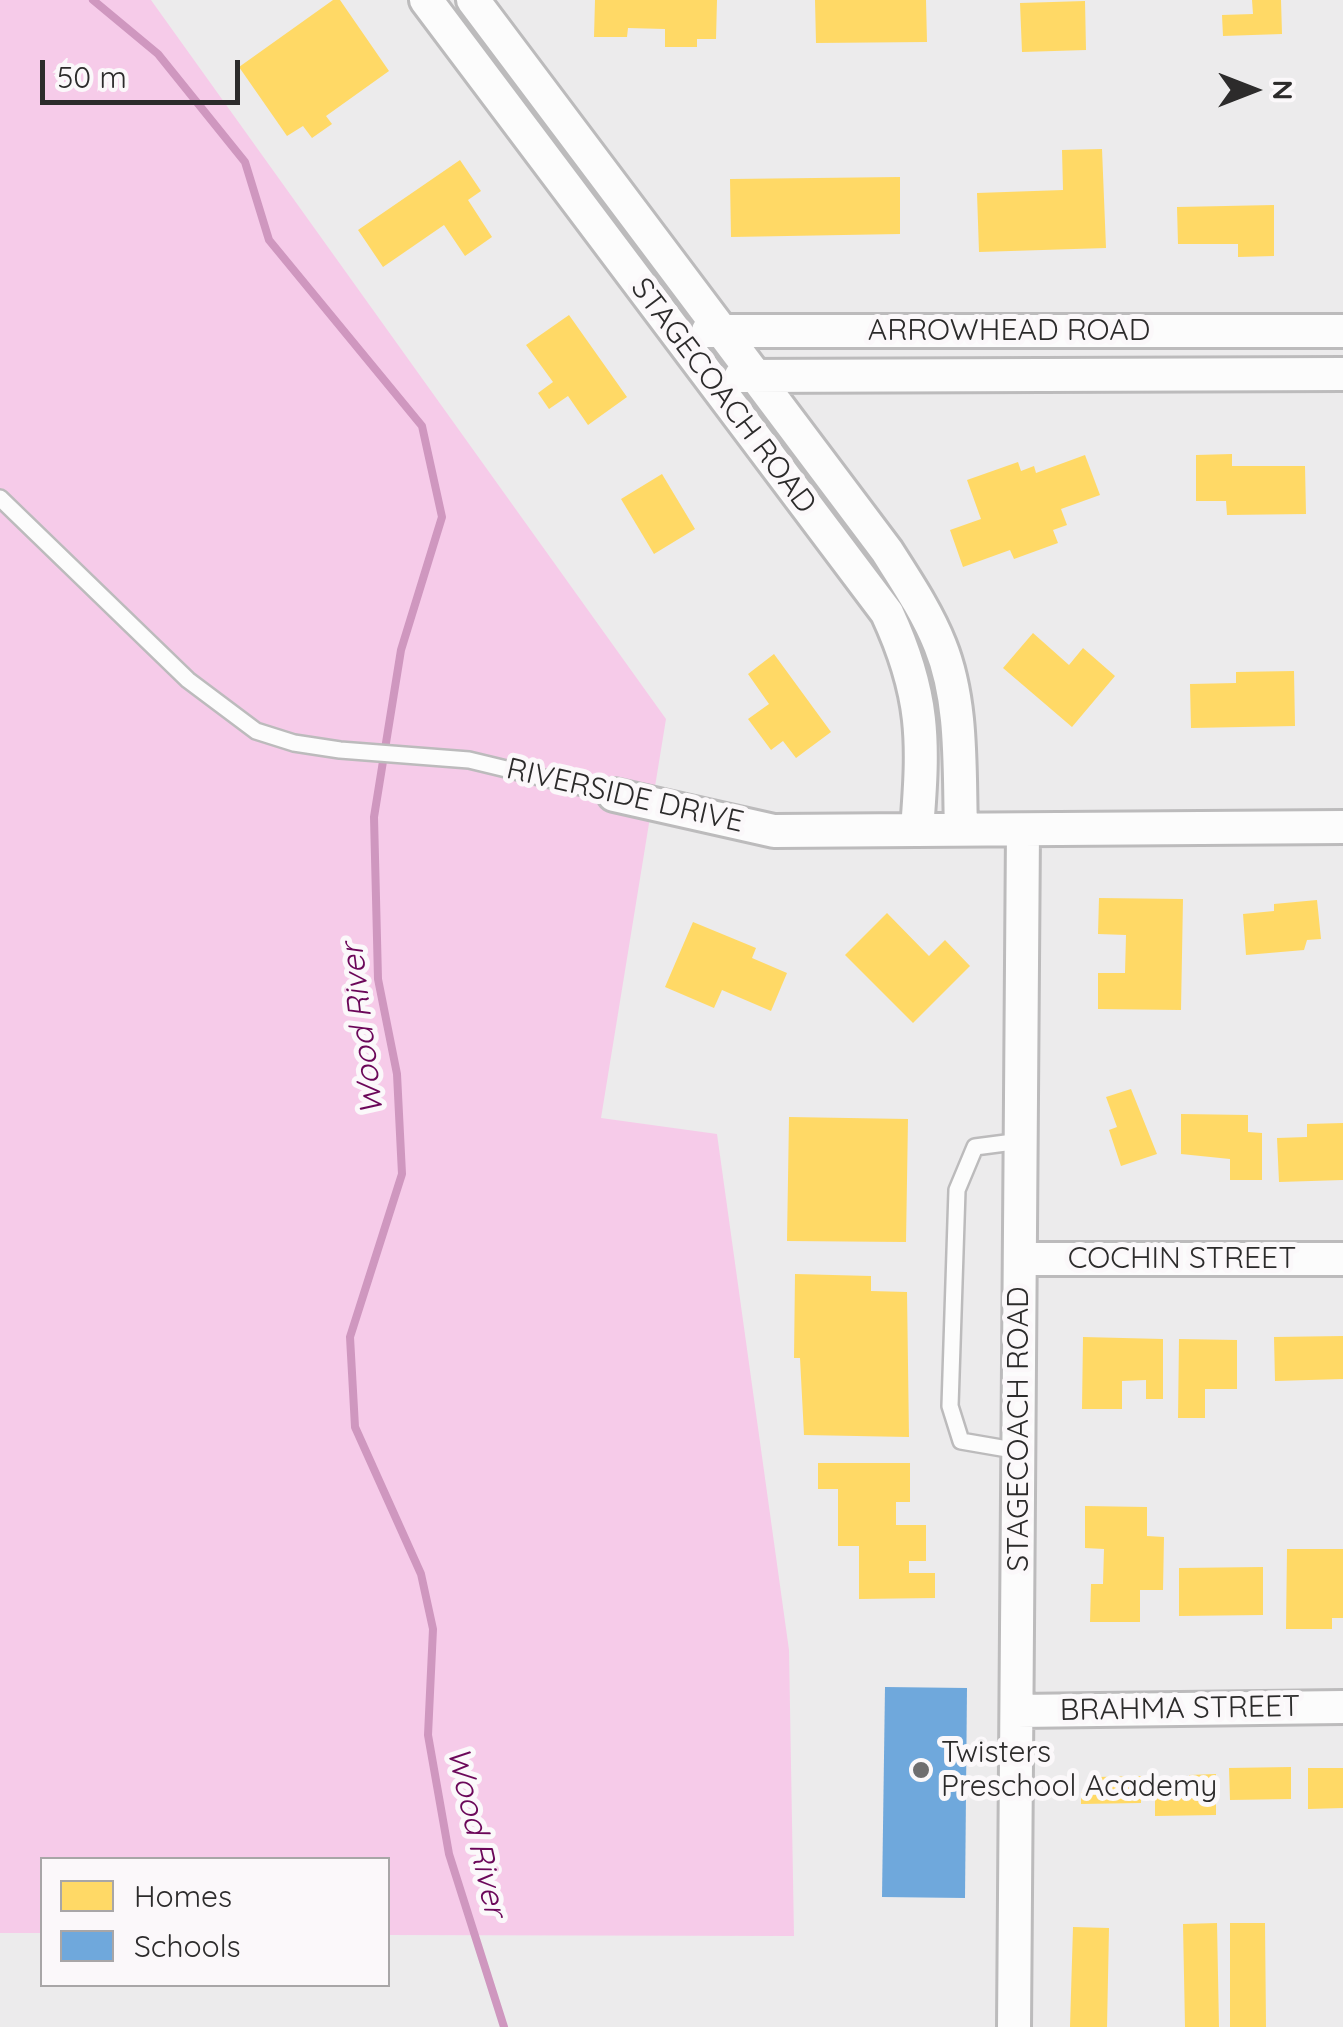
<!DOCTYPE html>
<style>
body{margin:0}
#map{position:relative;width:1343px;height:2027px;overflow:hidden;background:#ecebec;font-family:Quicksand,sans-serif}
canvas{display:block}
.legend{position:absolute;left:40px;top:1857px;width:350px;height:130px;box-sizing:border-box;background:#fbf8fa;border:2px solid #a8a6a7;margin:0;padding:12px 18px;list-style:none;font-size:30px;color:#2c2b2b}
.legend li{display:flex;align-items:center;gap:20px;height:50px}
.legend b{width:50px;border:2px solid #a8a6a7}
.north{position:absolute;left:1203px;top:40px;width:100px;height:100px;-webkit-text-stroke:8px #fbf8fa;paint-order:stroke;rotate:90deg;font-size:28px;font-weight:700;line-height:40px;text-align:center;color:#2c2b2b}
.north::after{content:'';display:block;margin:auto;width:35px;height:45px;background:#2c2b2b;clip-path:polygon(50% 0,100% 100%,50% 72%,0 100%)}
.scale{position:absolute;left:40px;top:60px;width:200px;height:45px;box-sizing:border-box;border:5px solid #2c2b2b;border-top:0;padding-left:12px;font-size:30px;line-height:35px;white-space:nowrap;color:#2c2b2b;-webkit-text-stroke:8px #fbf8fa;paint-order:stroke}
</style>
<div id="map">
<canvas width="1343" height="2027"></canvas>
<ul class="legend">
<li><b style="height:28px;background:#ffd966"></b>Homes</li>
<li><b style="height:28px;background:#6fa8dc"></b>Schools</li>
</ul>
<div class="north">N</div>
<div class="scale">50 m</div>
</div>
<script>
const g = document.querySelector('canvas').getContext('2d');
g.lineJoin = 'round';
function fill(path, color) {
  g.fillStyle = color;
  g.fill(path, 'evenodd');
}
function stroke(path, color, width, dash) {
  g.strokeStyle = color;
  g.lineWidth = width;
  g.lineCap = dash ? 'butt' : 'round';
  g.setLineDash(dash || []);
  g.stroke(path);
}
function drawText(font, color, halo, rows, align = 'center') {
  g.font = font + ' Quicksand,sans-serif';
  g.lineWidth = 10;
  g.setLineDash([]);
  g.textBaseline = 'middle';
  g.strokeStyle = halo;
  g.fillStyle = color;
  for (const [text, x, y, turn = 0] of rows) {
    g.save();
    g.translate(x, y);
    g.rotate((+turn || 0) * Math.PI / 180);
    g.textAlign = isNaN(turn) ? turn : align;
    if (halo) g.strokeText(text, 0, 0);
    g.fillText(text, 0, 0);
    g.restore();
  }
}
fill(new Path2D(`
 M0,0H151L666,719L601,1118L717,1134L789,1650L794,1936L388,1935V1860H42V1933H0Z`), '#f6cbe9');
fill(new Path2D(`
 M333,0H340L389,71L326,116L332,124L312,138L303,126L287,136L239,67Z
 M595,0H717L716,39H697V47H665V29L628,28L627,37H594Z
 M815,0H926L927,42L816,43Z
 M1252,0H1281L1282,34L1223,36L1222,15L1253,14Z
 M1085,1L1086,50L1022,52L1020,3Z
 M1102,149L1106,248L979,252L977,193L1063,190L1062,150Z
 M460,160L481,191L468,200L492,237L465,256L444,225L383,267L358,230Z
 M900,177V234L731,237L730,179Z
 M1274,205V256L1238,257V244H1178L1177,207Z
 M569,315L627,397L588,425L568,396L549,409L538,393L553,382L526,345Z
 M1232,454V466H1305L1306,514L1227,515L1226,501H1196V455Z
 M1085,455L1100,495L1061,509L1067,525L1053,530L1058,543L1014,559L1010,550L963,567L950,530L981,519L967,480L1018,462L1021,471L1034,466L1036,473Z
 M662,474L695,529L654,554L621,499Z
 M1033,633L1069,665L1083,648L1115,676L1072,727L1003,668Z
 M774,654L831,732L796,758L783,741L771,750L748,719L769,704L748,674Z
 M1294,671L1295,726L1191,728L1190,684L1236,683V672Z
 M1099,898L1183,899L1181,1010L1098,1009V973H1125L1126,935L1098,934Z
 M1317,900L1321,939L1307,940L1304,950L1246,955L1243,914L1274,911V904Z
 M887,913L929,956L945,940L970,966L913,1023L845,955Z
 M693,922L756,948L752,958L787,973L771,1011L722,990L714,1008L665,987Z
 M1131,1089L1157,1154L1121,1166L1109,1130L1117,1127L1106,1097Z
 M1181,1114L1248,1115V1132L1262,1133V1180H1230V1159L1181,1154Z
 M789,1117L908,1119L906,1242L787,1241Z
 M1343,1123V1180L1279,1182L1277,1138L1307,1137V1124Z
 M795,1274L871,1276V1291L907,1292L909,1437L804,1435L800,1358H794Z
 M1343,1336V1379L1275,1381L1274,1337Z
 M1083,1337L1163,1339V1399H1146V1380L1122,1381V1409H1082Z
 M1179,1339L1237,1340V1389H1205V1418H1178Z
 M818,1463H910V1502H896V1525H926V1561H909V1573H935V1598L859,1599V1546H838V1489H818Z
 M1085,1506L1147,1507V1536L1164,1537L1163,1590H1140V1622H1090L1091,1584H1103L1104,1549L1085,1548Z
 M1287,1549H1343V1618H1332V1629H1286Z
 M1263,1567V1615L1179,1616V1568Z
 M1291,1767V1799L1230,1800L1229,1768Z
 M1308,1768H1343V1808L1308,1809Z
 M1216,1774V1815L1155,1816V1794L1189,1793V1775Z
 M1141,1776V1803L1081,1804V1792H1097V1777Z
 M1217,1923L1219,2027H1185L1183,1924Z
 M1230,1923H1265L1266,2027H1230Z
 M1073,1927L1109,1928L1107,2027H1070Z`), '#ffd966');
fill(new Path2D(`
 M885,1687L967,1688L965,1898L882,1897Z`), '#6fa8dc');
stroke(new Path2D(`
 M93,0L158,54L245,162L269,240L422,426L442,517L401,650L374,817L378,979L397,1074L402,1174L350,1337L355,1427L421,1574L433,1629L428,1735L449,1854L504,2027`), '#cf97bf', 8);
const service = new Path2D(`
 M0,498L188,680L256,731L294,743L340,750L469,760L614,795
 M1019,1451L961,1441L950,1406L957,1190L975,1147L1021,1141`);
const minor = new Path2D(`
 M426,0L887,613C925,695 924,741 917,829
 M473,0L887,551C906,581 927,612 940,645C963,702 959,769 961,829
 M708,331H1343
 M741,376L1343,374
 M614,795L774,831L1343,827
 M1020,1259H1343
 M1017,1711L1343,1707
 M1014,2027L1023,831`);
stroke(service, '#bcbbbc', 20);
stroke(minor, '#bcbbbc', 38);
stroke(service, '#fcfcfc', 15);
stroke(minor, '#fcfcfc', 32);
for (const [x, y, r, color] of [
 [921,1770,10,"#6f6e6f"]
]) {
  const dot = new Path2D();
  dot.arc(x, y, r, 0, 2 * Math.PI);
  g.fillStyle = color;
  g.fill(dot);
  stroke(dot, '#fbf8fa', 4);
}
drawText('30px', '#2c2b2b', '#fbf8fa', [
 ["ARROWHEAD ROAD",1009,331],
 ["STAGECOACH ROAD",723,396,53],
 ["RIVERSIDE DRIVE",625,796,13],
 ["COCHIN STREET",1182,1259],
 ["STAGECOACH ROAD",1019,1429,-90],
 ["BRAHMA STREET",1180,1709,-1]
]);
drawText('30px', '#2c2b2b', '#fbf8fa', [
 ["Twisters",941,1753],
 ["Preschool Academy",941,1787]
], 'left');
drawText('italic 32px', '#6b0759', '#fbf8fa', [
 ["Wood River",363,1029,-97],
 ["Wood River",476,1832,77]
]);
</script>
